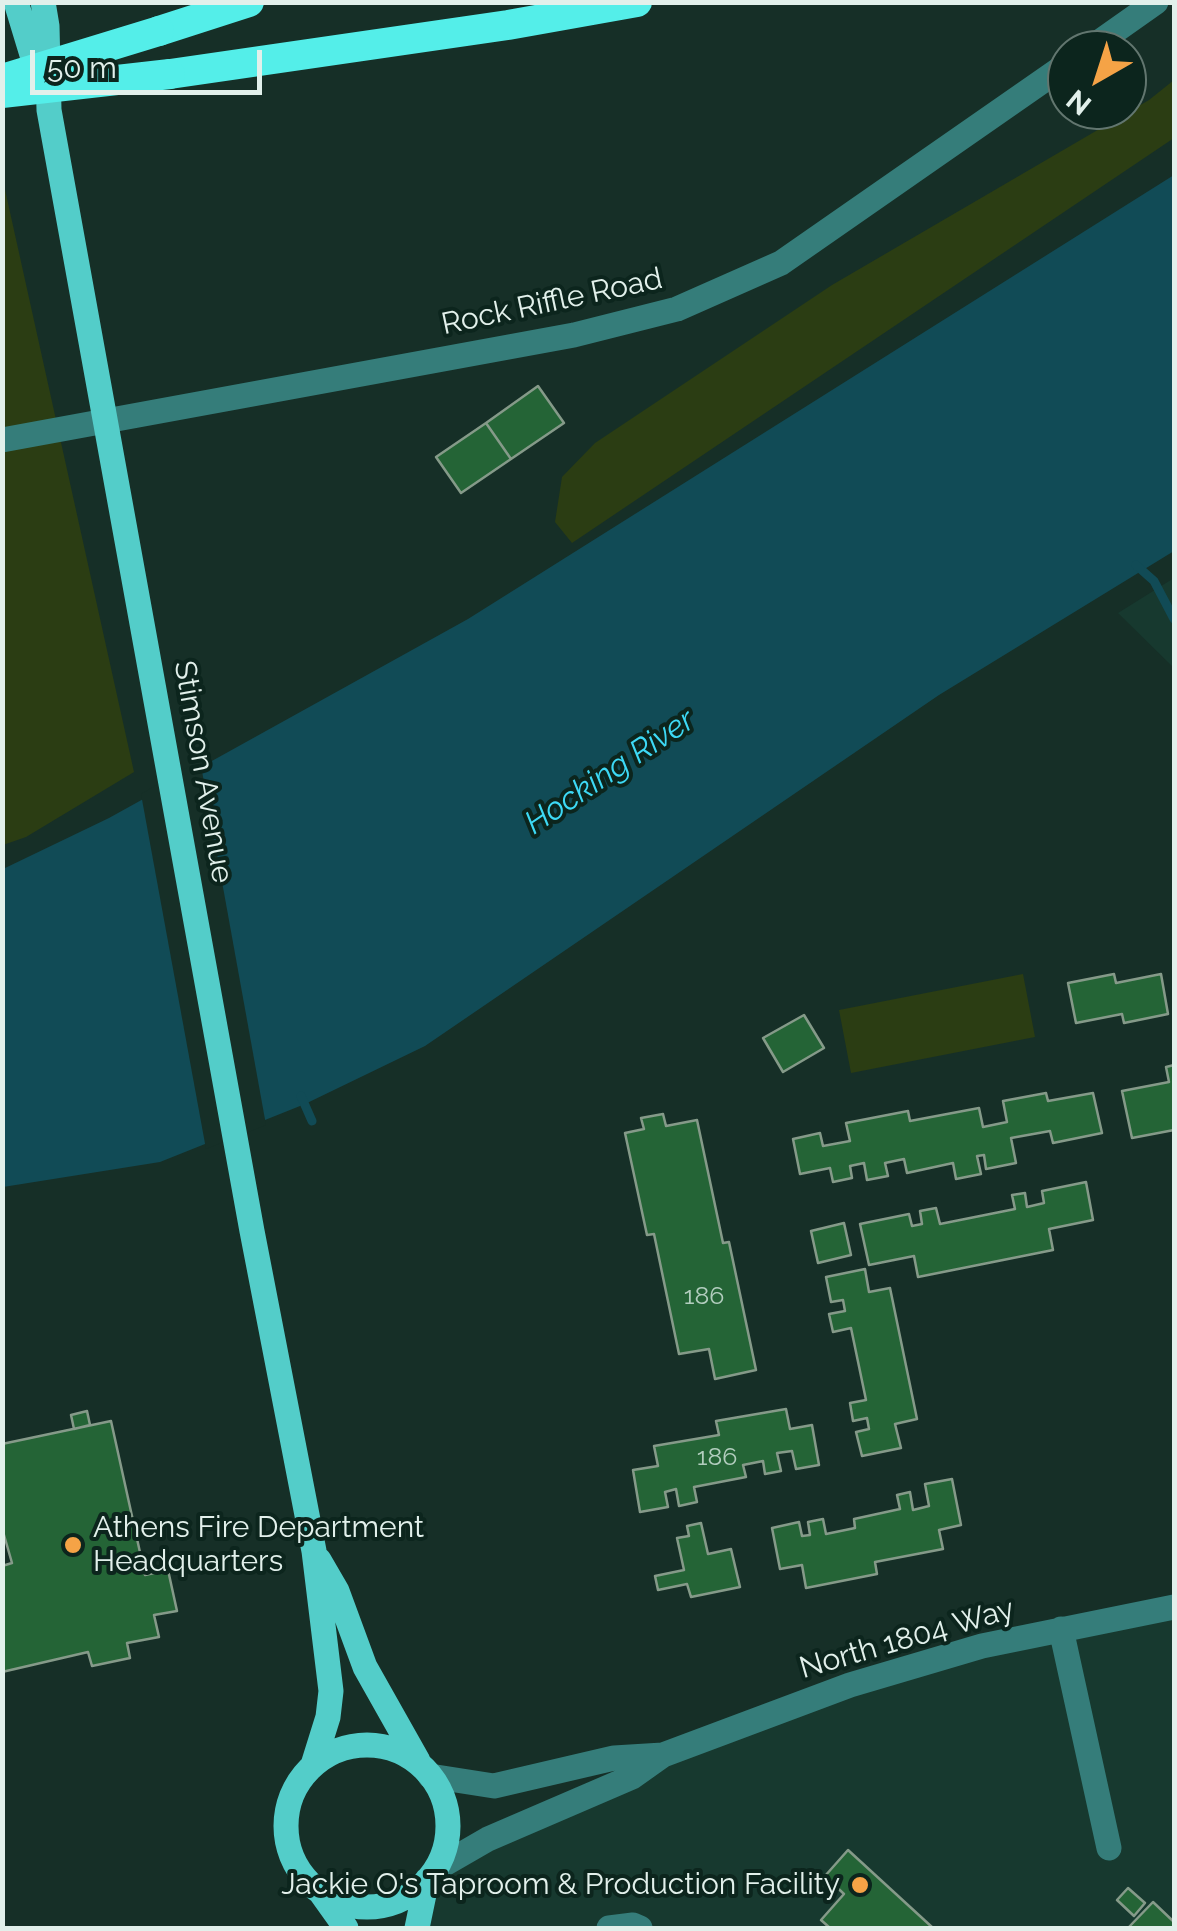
<!DOCTYPE html>
<style>
body{margin:0}
#map{position:relative;width:1177px;height:1931px;overflow:hidden;background:#162f27;font-family:Raleway,sans-serif}
canvas{display:block}
.frame{position:absolute;inset:0;border:5px solid #e2f0eb;pointer-events:none}
.north{position:absolute;left:1047px;top:30px;width:100px;height:100px;box-sizing:border-box;background:#0c251d;border:2px solid #62766f;border-radius:50%;rotate:219deg;font-size:28px;font-weight:700;line-height:40px;text-align:center;color:#e2f0eb}
.north::after{content:'';display:block;margin:auto;width:35px;height:45px;background:#f5a346;clip-path:polygon(50% 0,100% 100%,50% 72%,0 100%)}
.scale{position:absolute;left:30px;top:50px;width:232px;height:45px;box-sizing:border-box;border:5px solid #e2f0eb;border-top:0;padding-left:12px;font-size:30px;line-height:35px;white-space:nowrap;color:#e2f0eb;-webkit-text-stroke:8px #0c251d;paint-order:stroke}
</style>
<div id="map">
<canvas width="1177" height="1931"></canvas>
<div class="frame"></div>
<div class="north">N</div>
<div class="scale">50 m</div>
</div>
<script>
const g = document.querySelector('canvas').getContext('2d');
g.lineJoin = 'round';
function fill(path, color) {
  g.fillStyle = color;
  g.fill(path, 'evenodd');
}
function stroke(path, color, width, dash) {
  g.strokeStyle = color;
  g.lineWidth = width;
  g.lineCap = dash ? 'butt' : 'round';
  g.setLineDash(dash || []);
  g.stroke(path);
}
function drawText(font, color, halo, rows, align = 'center') {
  g.font = font + ' Raleway,sans-serif';
  g.lineWidth = 8;
  g.setLineDash([]);
  g.textBaseline = 'middle';
  g.strokeStyle = halo;
  g.fillStyle = color;
  for (const [text, x, y, turn = 0] of rows) {
    g.save();
    g.translate(x, y);
    g.rotate((+turn || 0) * Math.PI / 180);
    g.textAlign = isNaN(turn) ? turn : align;
    if (halo) g.strokeText(text, 0, 0);
    g.fillText(text, 0, 0);
    g.restore();
  }
}
fill(new Path2D(`
 M1174,578V668L1118,613Z
 M1174,1607V1928H419L436,1869L850,1685Z`), '#17392f');
fill(new Path2D(`
 M1174,80V138L572,543L555,522L562,477L595,443L832,285L1149,100Z
 M2,176L134,772L26,837L3,845Z
 M1023,974L1035,1037L851,1073L839,1010Z`), '#2b3d13');
fill(new Path2D(`
 M1174,175V551L939,695L425,1046L305,1104L160,1162L3,1187V869L109,818L468,619Z`), '#114b56');
fill(new Path2D(`
 M200,760L266,1125L206,1149L141,794Z`), '#162f27');
stroke(new Path2D(`
 M1136,565L1154,581L1174,619
 M301,1096L312,1121`), '#114b56', 9);
const building = new Path2D(`
 M538,386L564,423L511,459L486,423Z
 M486,423L511,459L461,493L436,457Z
 M1114,974L1116,983L1161,974L1168,1014L1124,1023L1122,1014L1076,1023L1068,983Z
 M804,1015L824,1048L783,1072L763,1038Z
 M1174,1065V1130L1132,1138L1122,1091L1169,1082L1166,1067Z
 M1046,1093L1048,1101L1093,1093L1102,1133L1053,1143L1050,1131L1011,1138L1016,1163L986,1169L984,1155L977,1156L981,1174L956,1179L953,1163L907,1173L904,1159L885,1163L888,1176L867,1180L864,1163L850,1166L852,1178L833,1182L830,1168L800,1174L793,1139L820,1133L823,1146L850,1141L846,1123L908,1111L910,1121L979,1108L983,1127L1007,1122L1003,1101Z
 M663,1114L666,1126L697,1120L723,1243L729,1242L756,1370L715,1379L709,1349L679,1354L654,1234L647,1235L625,1133L644,1129L641,1118Z
 M1086,1182L1093,1220L1049,1229L1053,1250L918,1277L914,1256L869,1265L860,1224L909,1214L912,1226L922,1224L920,1211L936,1208L940,1224L1015,1209L1012,1195L1025,1193L1027,1207L1044,1203L1042,1191Z
 M844,1223L851,1255L818,1263L811,1231Z
 M865,1269L869,1292L890,1288L917,1419L895,1424L901,1448L862,1456L856,1432L869,1429L867,1418L853,1421L850,1403L866,1400L851,1328L833,1332L829,1314L845,1311L843,1300L831,1302L826,1277Z
 M786,1409L790,1429L812,1425L819,1465L796,1469L792,1451L777,1453L781,1471L765,1474L763,1461L743,1465L746,1477L694,1487L697,1502L679,1506L676,1489L665,1492L668,1507L640,1512L633,1470L658,1466L654,1446L719,1435L716,1421Z
 M87,1411L90,1425L74,1429L71,1415Z
 M111,1421L145,1575L168,1570L177,1611L154,1615L159,1637L127,1643L130,1658L92,1666L88,1652L2,1672V1566L12,1563L2,1528V1444Z
 M952,1479L961,1525L939,1530L943,1549L875,1562L877,1574L806,1588L802,1565L780,1569L772,1528L799,1522L802,1536L810,1535L808,1522L823,1519L826,1534L855,1528L854,1519L900,1509L897,1495L910,1492L913,1510L929,1506L925,1484Z
 M701,1523L708,1554L731,1549L740,1587L691,1597L687,1584L658,1590L655,1576L684,1570L677,1538L689,1536L687,1526Z
 M848,1850L933,1928H830L821,1920L844,1894L825,1876Z
 M1128,1888L1145,1903L1134,1916L1117,1900Z
 M1153,1902L1174,1922V1928H1128Z`);
fill(building, '#246436');
stroke(building, '#859a89', 2.5);
stroke(new Path2D(`
 M1088,50L1156,2
 M2,440L574,335L677,309L781,263L1067,64
 M1061,1629L1109,1848
 M430,1776L494,1786L614,1758L663,1755
 M436,1869L488,1839L632,1777L663,1755L850,1685L982,1646L1174,1607
 M609,1928L633,1925L640,1928`), '#357d7a', 25);
stroke(new Path2D(`
 M16,2L40,81
 M43,2L47,26L49,110L252,1231L314,1551L331,1691L328,1717L313,1765
 M319,1560L337,1591L365,1667L418,1761
 M286 1826a81 81 0 1 1 162 0a81 81 0 1 1-162 0Z
 M321,1893L346,1928
 M417,1928L427,1880`), '#53cdc9', 25);
stroke(new Path2D(`
 M159,31L249,2
 M170,74L508,25L637,2`), '#54eee9', 30);
stroke(new Path2D(`
 M2,79L159,31
 M2,93L170,74`), '#54eee9', 30);
for (const [x, y, r, color] of [
 [73,1545,10,"#f5a346"],
 [860,1885,10,"#f5a346"]
]) {
  const dot = new Path2D();
  dot.arc(x, y, r, 0, 2 * Math.PI);
  g.fillStyle = color;
  g.fill(dot);
  stroke(dot, '#0c251d', 4);
}
drawText('25px', '#b2cdbe', null, [
 ["186",704,1296],
 ["186",717,1457]
]);
drawText('30px', '#e2f0eb', '#0c251d', [
 ["Rock Riffle Road",552,302,-12],
 ["Stimson Avenue",203,772,80],
 ["North 1804 Way",907,1639,-16]
]);
drawText('30px', '#e2f0eb', '#0c251d', [
 ["Athens Fire Department",93,1528],
 ["Headquarters",93,1562],
 ["Jackie O's Taproom & Production Facility",840,1885,"right"]
], 'left');
drawText('italic 32px', '#3dd9f5', '#0c251d', [
 ["Hocking River",610,772,-34]
]);
</script>
